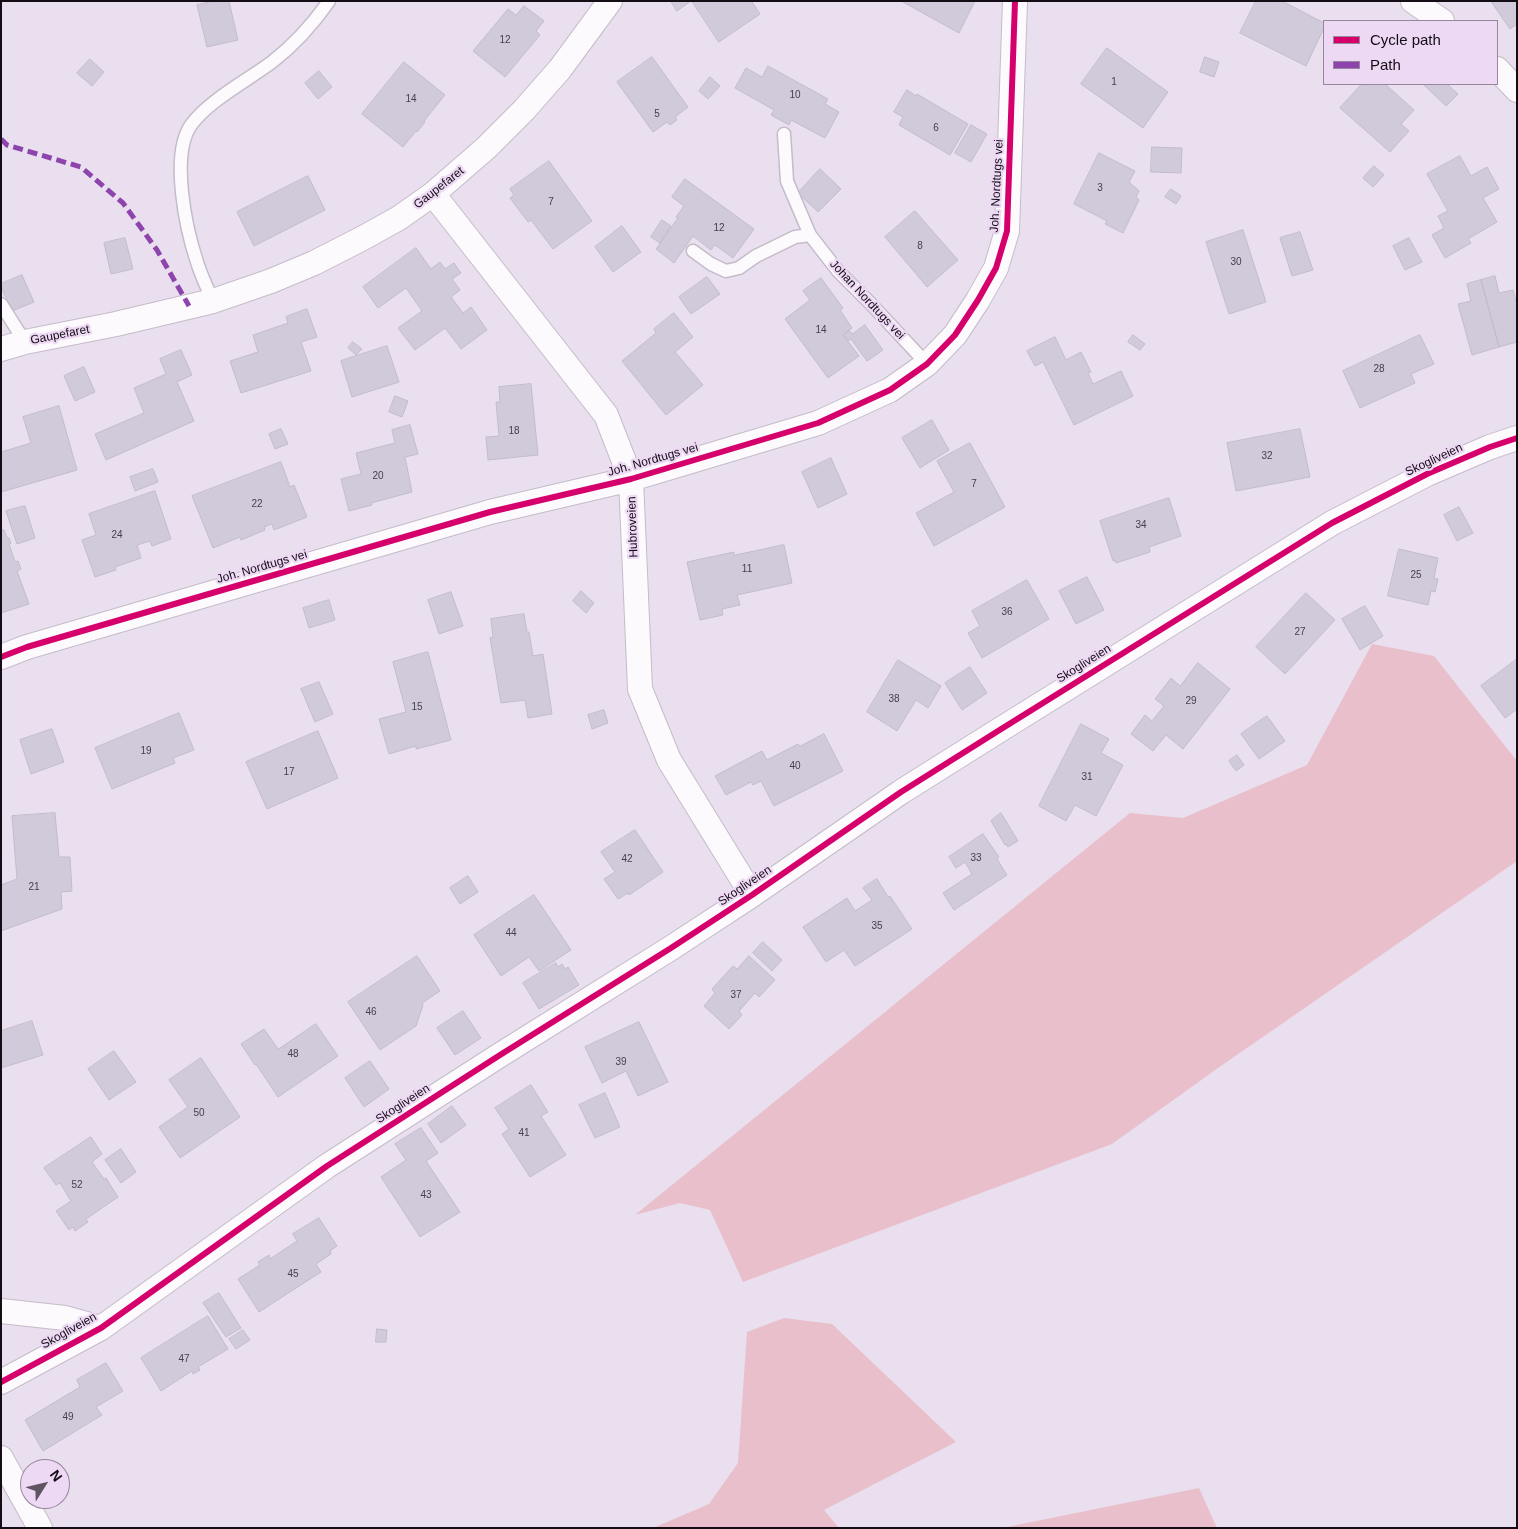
<!DOCTYPE html>
<style>
body{margin:0}
#map{position:relative;width:1518px;height:1529px;overflow:hidden;background:#eadfef;font-family:Helvetica,sans-serif}
canvas{display:block}
.frame{position:absolute;inset:0;border:2px solid #140d16;pointer-events:none}
.legend{position:absolute;left:1323px;top:20px;width:175px;height:65px;box-sizing:border-box;background:#eed9f5;border:1px solid #97879c;margin:0;padding:6px 9px;list-style:none;font-size:15px;color:#140d16}
.legend li{display:flex;align-items:center;gap:10px;height:25px}
.legend b{width:25px;border:1px solid #97879c}
.north{position:absolute;left:20px;top:1459px;width:50px;height:50px;box-sizing:border-box;background:#eed9f5;border:1px solid #97879c;border-radius:50%;rotate:54deg;font-size:14px;font-weight:700;line-height:20px;text-align:center;color:#140d16}
.north::after{content:'';display:block;margin:auto;width:18px;height:22px;background:#5f5662;clip-path:polygon(50% 0,100% 100%,50% 72%,0 100%)}
</style>
<div id="map">
<canvas width="1518" height="1529"></canvas>
<div class="frame"></div>
<ul class="legend">
<li><b style="height:6px;background:#d6006c"></b>Cycle path</li>
<li><b style="height:6px;background:#8e44ad"></b>Path</li>
</ul>
<div class="north">N</div>
</div>
<script>
const g = document.querySelector('canvas').getContext('2d');
g.lineJoin = 'round';
function fill(path, color) {
  g.fillStyle = color;
  g.fill(path, 'evenodd');
}
function stroke(path, color, width, dash) {
  g.strokeStyle = color;
  g.lineWidth = width;
  g.lineCap = dash ? 'butt' : 'round';
  g.setLineDash(dash || []);
  g.stroke(path);
}
function drawText(font, color, halo, rows, align = 'center') {
  g.font = font + ' Helvetica,sans-serif';
  g.lineWidth = 4.5;
  g.setLineDash([]);
  g.textBaseline = 'middle';
  g.strokeStyle = halo;
  g.fillStyle = color;
  for (const [text, x, y, turn = 0] of rows) {
    g.save();
    g.translate(x, y);
    g.rotate((+turn || 0) * Math.PI / 180);
    g.textAlign = isNaN(turn) ? turn : align;
    if (halo) g.strokeText(text, 0, 0);
    g.fillText(text, 0, 0);
    g.restore();
  }
}
fill(new Path2D(`
 M1372,644L1434,656L1517,761V861L1218,1068L1112,1144L743,1282L710,1210L680,1203L635,1215L1130,813L1183,818L1307,765Z
 M784,1318L832,1324L956,1442L824,1510L839,1528H653L709,1504L738,1463L747,1332Z
 M1199,1488L1217,1528H1002Z`), '#e8bfca');
const building = new Path2D(`
 M215,1H229L238,40L207,47L197,5Z
 M671,1H691L677,11Z
 M692,1H754L752,2L760,14L719,42Z
 M975,1L959,33L903,2L904,1Z
 M1256,1H1282L1324,23V28L1306,66L1240,33Z
 M1495,1H1517V24L1510,29L1492,3Z
 M524,6L544,21L536,31L540,35L505,77L473,51L508,9L516,15Z
 M1107,48L1168,92L1143,128L1081,84Z
 M652,57L688,107L675,117L677,120L670,125L667,122L653,132L617,82Z
 M1205,57L1219,62L1214,77L1200,72Z
 M90,59L104,72L92,86L77,73Z
 M404,62L445,95L424,121L425,122L417,132L416,131L403,147L362,114Z
 M768,66L828,99L825,104L839,112L825,138L791,120L789,125L771,115L774,110L735,88L746,68L762,77Z
 M319,71L332,87L318,99L305,83Z
 M710,77L720,86L708,99L699,91Z
 M1362,84H1385L1414,110L1401,124L1409,131L1390,152L1340,108Z
 M1425,84H1447L1458,94L1446,106L1424,85Z
 M907,90L916,96L917,94L968,124L950,155L899,125L903,117L894,112Z
 M971,125L987,134L971,162L955,153Z
 M1152,147L1182,148L1181,173L1151,172Z
 M1099,153L1135,171L1129,182L1139,191L1136,197L1139,200L1123,233L1105,224L1107,221L1074,204Z
 M1460,156L1471,176L1487,167L1499,189L1483,198L1497,222L1468,239L1471,243L1445,258L1432,235L1444,228L1438,216L1448,211L1427,174Z
 M549,161L592,221L553,249L531,220L528,222L510,198L514,195L510,189Z
 M1374,166L1384,175L1373,187L1363,178Z
 M820,169L841,189L818,212L798,193Z
 M308,176L325,210L254,246L237,212Z
 M685,179L754,229L733,258L715,245L711,250L693,236L674,263L656,249L678,218L676,217L684,206L672,197Z
 M1171,189L1181,196L1176,204L1165,197Z
 M915,211L958,260L927,287L885,237Z
 M662,220L671,226L660,243L651,237Z
 M622,226L641,252L613,272L595,247Z
 M1243,230L1266,302L1229,314L1206,242Z
 M1300,232L1313,270L1292,276L1280,238Z
 M125,238L133,269L111,274L104,243Z
 M1409,238L1422,262L1405,270L1393,246Z
 M416,248L431,269L440,262L445,269L454,263L461,273L452,279L460,290L451,297L463,313L471,307L487,330L461,349L445,328L415,350L398,328L422,311L406,288L378,308L363,287Z
 M22,275L34,302L12,311L1,287V284Z
 M1495,276L1499,293L1513,290L1517,305V342L1499,347L1481,280Z
 M707,277L720,294L691,314L679,297Z
 M821,278L843,308L840,310L852,328L843,335L859,356L828,378L785,319L810,300L803,291Z
 M1481,280L1499,347L1472,355L1458,304L1471,301L1467,284Z
 M307,309L317,337L301,342L311,371L241,393L230,361L258,352L253,335L288,323L286,317Z
 M674,313L693,337L675,352L703,385L666,415L622,361L656,333L654,329Z
 M865,325L883,350L867,361L851,339L848,341L843,335L849,330L852,334Z
 M1133,335L1145,344L1140,350L1128,342Z
 M1420,335L1434,364L1411,374L1415,383L1360,408L1343,371Z
 M1055,337L1066,360L1081,352L1091,372L1088,373L1093,384L1121,371L1133,396L1074,425L1043,362L1035,366L1027,351Z
 M353,342L362,349L356,355L348,348Z
 M387,346L399,382L352,397L341,361Z
 M181,350L192,375L177,382L194,421L106,460L95,434L144,413L134,388L166,374L160,359Z
 M84,367L95,392L75,401L64,376Z
 M531,384L538,455L488,460L486,437L499,436L496,402H500L499,387Z
 M395,396L408,401L402,417L389,412Z
 M59,406L77,470L1,492V452L31,443L23,417Z
 M932,420L949,450L920,468L902,438Z
 M410,425L418,454L405,457L412,492L371,503L372,505L349,511L341,479L361,474L356,453L395,443L392,430Z
 M281,429L288,444L275,449L269,434Z
 M1300,429L1310,477L1236,491L1227,443Z
 M970,443L1005,507L934,546L916,513L954,492L937,461Z
 M831,458L847,494L818,508L802,472Z
 M281,462L290,487L294,485L307,517L274,530L272,524L264,527L265,530L241,540L240,537L213,548L192,496Z
 M153,469L158,482L135,491L130,477Z
 M155,491L171,539L152,546L150,541L137,545L141,558L115,567L116,570L95,577L82,540L96,535L89,514Z
 M1169,498L1181,536L1149,547L1150,552L1116,563L1115,560L1113,561L1100,521Z
 M25,506L35,538L17,544L6,511Z
 M1459,507L1473,533L1457,541L1444,515Z
 M1,530H4L7,538H9L11,543L9,544L15,562L18,561L21,569L17,571L29,604L1,613Z
 M784,545L792,583L737,595L740,605L722,609L723,615L700,620L687,562L734,552V555Z
 M1399,549L1438,558L1434,578L1438,579L1435,592L1431,591L1428,605L1388,596Z
 M1087,577L1104,610L1076,624L1059,591Z
 M1027,580L1049,619L982,658L968,633L980,626L972,611Z
 M581,591L594,603L586,613L573,601Z
 M451,592L463,626L439,634L428,600Z
 M1306,593L1335,620L1285,674L1256,647Z
 M329,600L335,620L309,628L303,608Z
 M1365,606L1383,636L1360,650L1342,619Z
 M524,614L527,632H529L533,656L543,654L552,714L528,718L525,700L501,703L490,638L493,637L491,619Z
 M428,652L451,740L416,749V746L389,754L379,719L406,712L393,662Z
 M1517,659V709L1505,718L1481,686Z
 M898,660L941,686L928,708L916,700L897,731L867,712Z
 M1198,663L1230,689L1183,749L1166,735L1153,751L1131,734L1145,715L1152,721L1164,706L1155,699L1171,678L1180,686Z
 M970,667L987,693L962,710L945,683Z
 M319,682L333,714L315,722L301,689Z
 M604,710L608,723L592,729L588,715Z
 M179,713L194,750L173,758L175,763L112,789L95,748Z
 M1267,716L1285,741L1259,759L1241,734Z
 M1081,724L1109,739L1101,753L1123,765L1096,816L1075,805L1066,821L1039,806Z
 M52,729L64,762L31,774L20,740Z
 M318,731L338,778L267,809L246,762Z
 M824,734L843,771L774,806L761,781L753,785L751,782L726,795L715,776L762,751L767,760L798,744L800,746Z
 M1237,755L1244,765L1236,771L1229,761Z
 M55,813L59,857H70L72,891L61,892L62,909L1,931V885L17,879L12,816Z
 M1001,813L1018,841L1008,847L1006,844L1005,845L991,821Z
 M635,830L663,872L629,895L628,893L618,899L604,879L615,872L601,852Z
 M983,834L999,857L997,859L1007,875L954,910L943,893L972,874L965,862L956,868L949,857Z
 M468,876L478,892L460,904L450,888Z
 M877,879L888,897L890,896L912,929L855,966L844,950L826,962L803,927L847,898L855,911L872,900L863,888Z
 M534,895L571,950L539,971L529,957L501,976L474,935Z
 M763,942L782,960L772,971L753,953Z
 M417,956L440,991L422,1003L423,1005L416,1026L380,1050L348,1002Z
 M749,956L775,980L759,997L755,993L739,1011L742,1015L729,1029L704,1006L715,993L712,989L733,966L737,969Z
 M556,963L558,967L562,964L565,969L568,967L579,985L539,1009L523,983Z
 M463,1011L481,1038L455,1055L437,1028Z
 M32,1021L43,1055L1,1068V1031Z
 M639,1022L668,1082L638,1096L626,1071L602,1083L585,1047Z
 M316,1024L338,1056L278,1097L256,1064L255,1065L241,1044L264,1029L278,1049Z
 M114,1051L136,1082L109,1100L88,1069Z
 M201,1058L240,1117L180,1158L159,1127L188,1107L169,1080Z
 M370,1061L389,1089L364,1107L345,1078Z
 M531,1085L548,1112L541,1116L566,1155L530,1177L502,1134L509,1129L495,1108Z
 M605,1093L620,1127L595,1138L579,1105Z
 M452,1106L466,1125L441,1143L428,1124Z
 M421,1128L438,1153L426,1161L460,1212L420,1237L381,1177L406,1160L395,1144Z
 M91,1137L102,1154L92,1162L104,1179L106,1178L118,1197L86,1219L88,1222L75,1231L73,1227L69,1230L56,1211L71,1201L60,1183L56,1185L44,1168Z
 M121,1149L136,1172L121,1183L105,1160Z
 M319,1218L337,1246L330,1251L331,1254L316,1264L321,1272L259,1312L238,1279L260,1265L258,1262L269,1255L270,1259L297,1241L293,1234Z
 M219,1293L241,1328L226,1337L203,1303Z
 M208,1316L228,1349L198,1367L200,1370L193,1374L192,1371L161,1391L141,1358Z
 M377,1329L387,1330L386,1342H376Z
 M243,1330L250,1340L236,1349L229,1339Z
 M106,1363L123,1391L96,1407L102,1415L43,1451L25,1420L80,1387L77,1380Z`);
fill(building, '#d0cada');
stroke(building, '#c2bcca', 1);
const lane = new Path2D(`
 M784,134L787,181L810,235L838,271L870,303L927,364
 M693,251L711,264L726,271L739,268L756,256L795,237L810,235
 M213,301C207,288 201,275 197,262C186,229 170,155 191,125C208,101 248,80 272,62C294,45 313,24 329,1
 M1,304L25,342`);
const street = new Path2D(`
 M1413,1L1442,21
 M1497,69L1517,90
 M433,194L606,415L631,479L640,689L669,760L752,895
 M1,349L25,342L116,324L213,301L271,281L314,263L363,238L399,218L433,194L486,148L524,110L560,69L610,1
 M1,657L27,647L490,512L631,479L818,423L890,390L927,364L955,335L978,300L996,268L1007,231L1015,1
 M1,1311L65,1318L101,1328
 M1,1382L101,1328L327,1166L500,1055L671,948L752,895L901,792L998,731L1332,523L1427,474L1490,447L1517,438
 M1,1458L40,1528`);
stroke(lane, '#c4bcc8', 15);
stroke(street, '#c4bcc8', 26);
stroke(lane, '#fcfafd', 12);
stroke(street, '#fcfafd', 24);
stroke(new Path2D(`
 M1,139L7,145L81,167L123,203L157,250L189,306`), '#8e44ad', 5, [10, 5]);
stroke(new Path2D(`
 M1,657L27,647L490,512L631,479L818,423L890,390L927,364L955,335L978,300L996,268L1007,231L1015,1
 M1,1382L101,1328L327,1166L500,1055L671,948L752,895L901,792L998,731L1332,523L1427,474L1490,447L1517,438`), '#d6006c', 6);
drawText('10px', '#47404b', null, [
 ["12",505,40],
 ["1",1114,82],
 ["10",795,95],
 ["14",411,99],
 ["5",657,114],
 ["6",936,128],
 ["3",1100,188],
 ["7",551,202],
 ["12",719,228],
 ["8",920,246],
 ["30",1236,262],
 ["14",821,330],
 ["28",1379,369],
 ["18",514,431],
 ["32",1267,456],
 ["20",378,476],
 ["7",974,484],
 ["22",257,504],
 ["34",1141,525],
 ["24",117,535],
 ["11",747,569],
 ["25",1416,575],
 ["36",1007,612],
 ["27",1300,632],
 ["38",894,699],
 ["29",1191,701],
 ["15",417,707],
 ["19",146,751],
 ["40",795,766],
 ["17",289,772],
 ["31",1087,777],
 ["33",976,858],
 ["42",627,859],
 ["21",34,887],
 ["35",877,926],
 ["44",511,933],
 ["37",736,995],
 ["46",371,1012],
 ["48",293,1054],
 ["39",621,1062],
 ["50",199,1113],
 ["41",524,1133],
 ["52",77,1185],
 ["43",426,1195],
 ["45",293,1274],
 ["47",184,1359],
 ["49",68,1417]
]);
drawText('12px', '#140d16', '#eed9f5', [
 ["Joh. Nordtugs vei",997,186,-87],
 ["Gaupefaret",439,188,-38],
 ["Johan Nordtugs vei",867,300,47],
 ["Gaupefaret",60,335,-11],
 ["Joh. Nordtugs vei",653,460,-16],
 ["Skogliveien",1434,460,-25],
 ["Hubroveien",633,527,-92],
 ["Joh. Nordtugs vei",262,567,-16],
 ["Skogliveien",1084,664,-32],
 ["Skogliveien",745,886,-34],
 ["Skogliveien",403,1104,-33],
 ["Skogliveien",69,1331,-29]
]);
</script>
